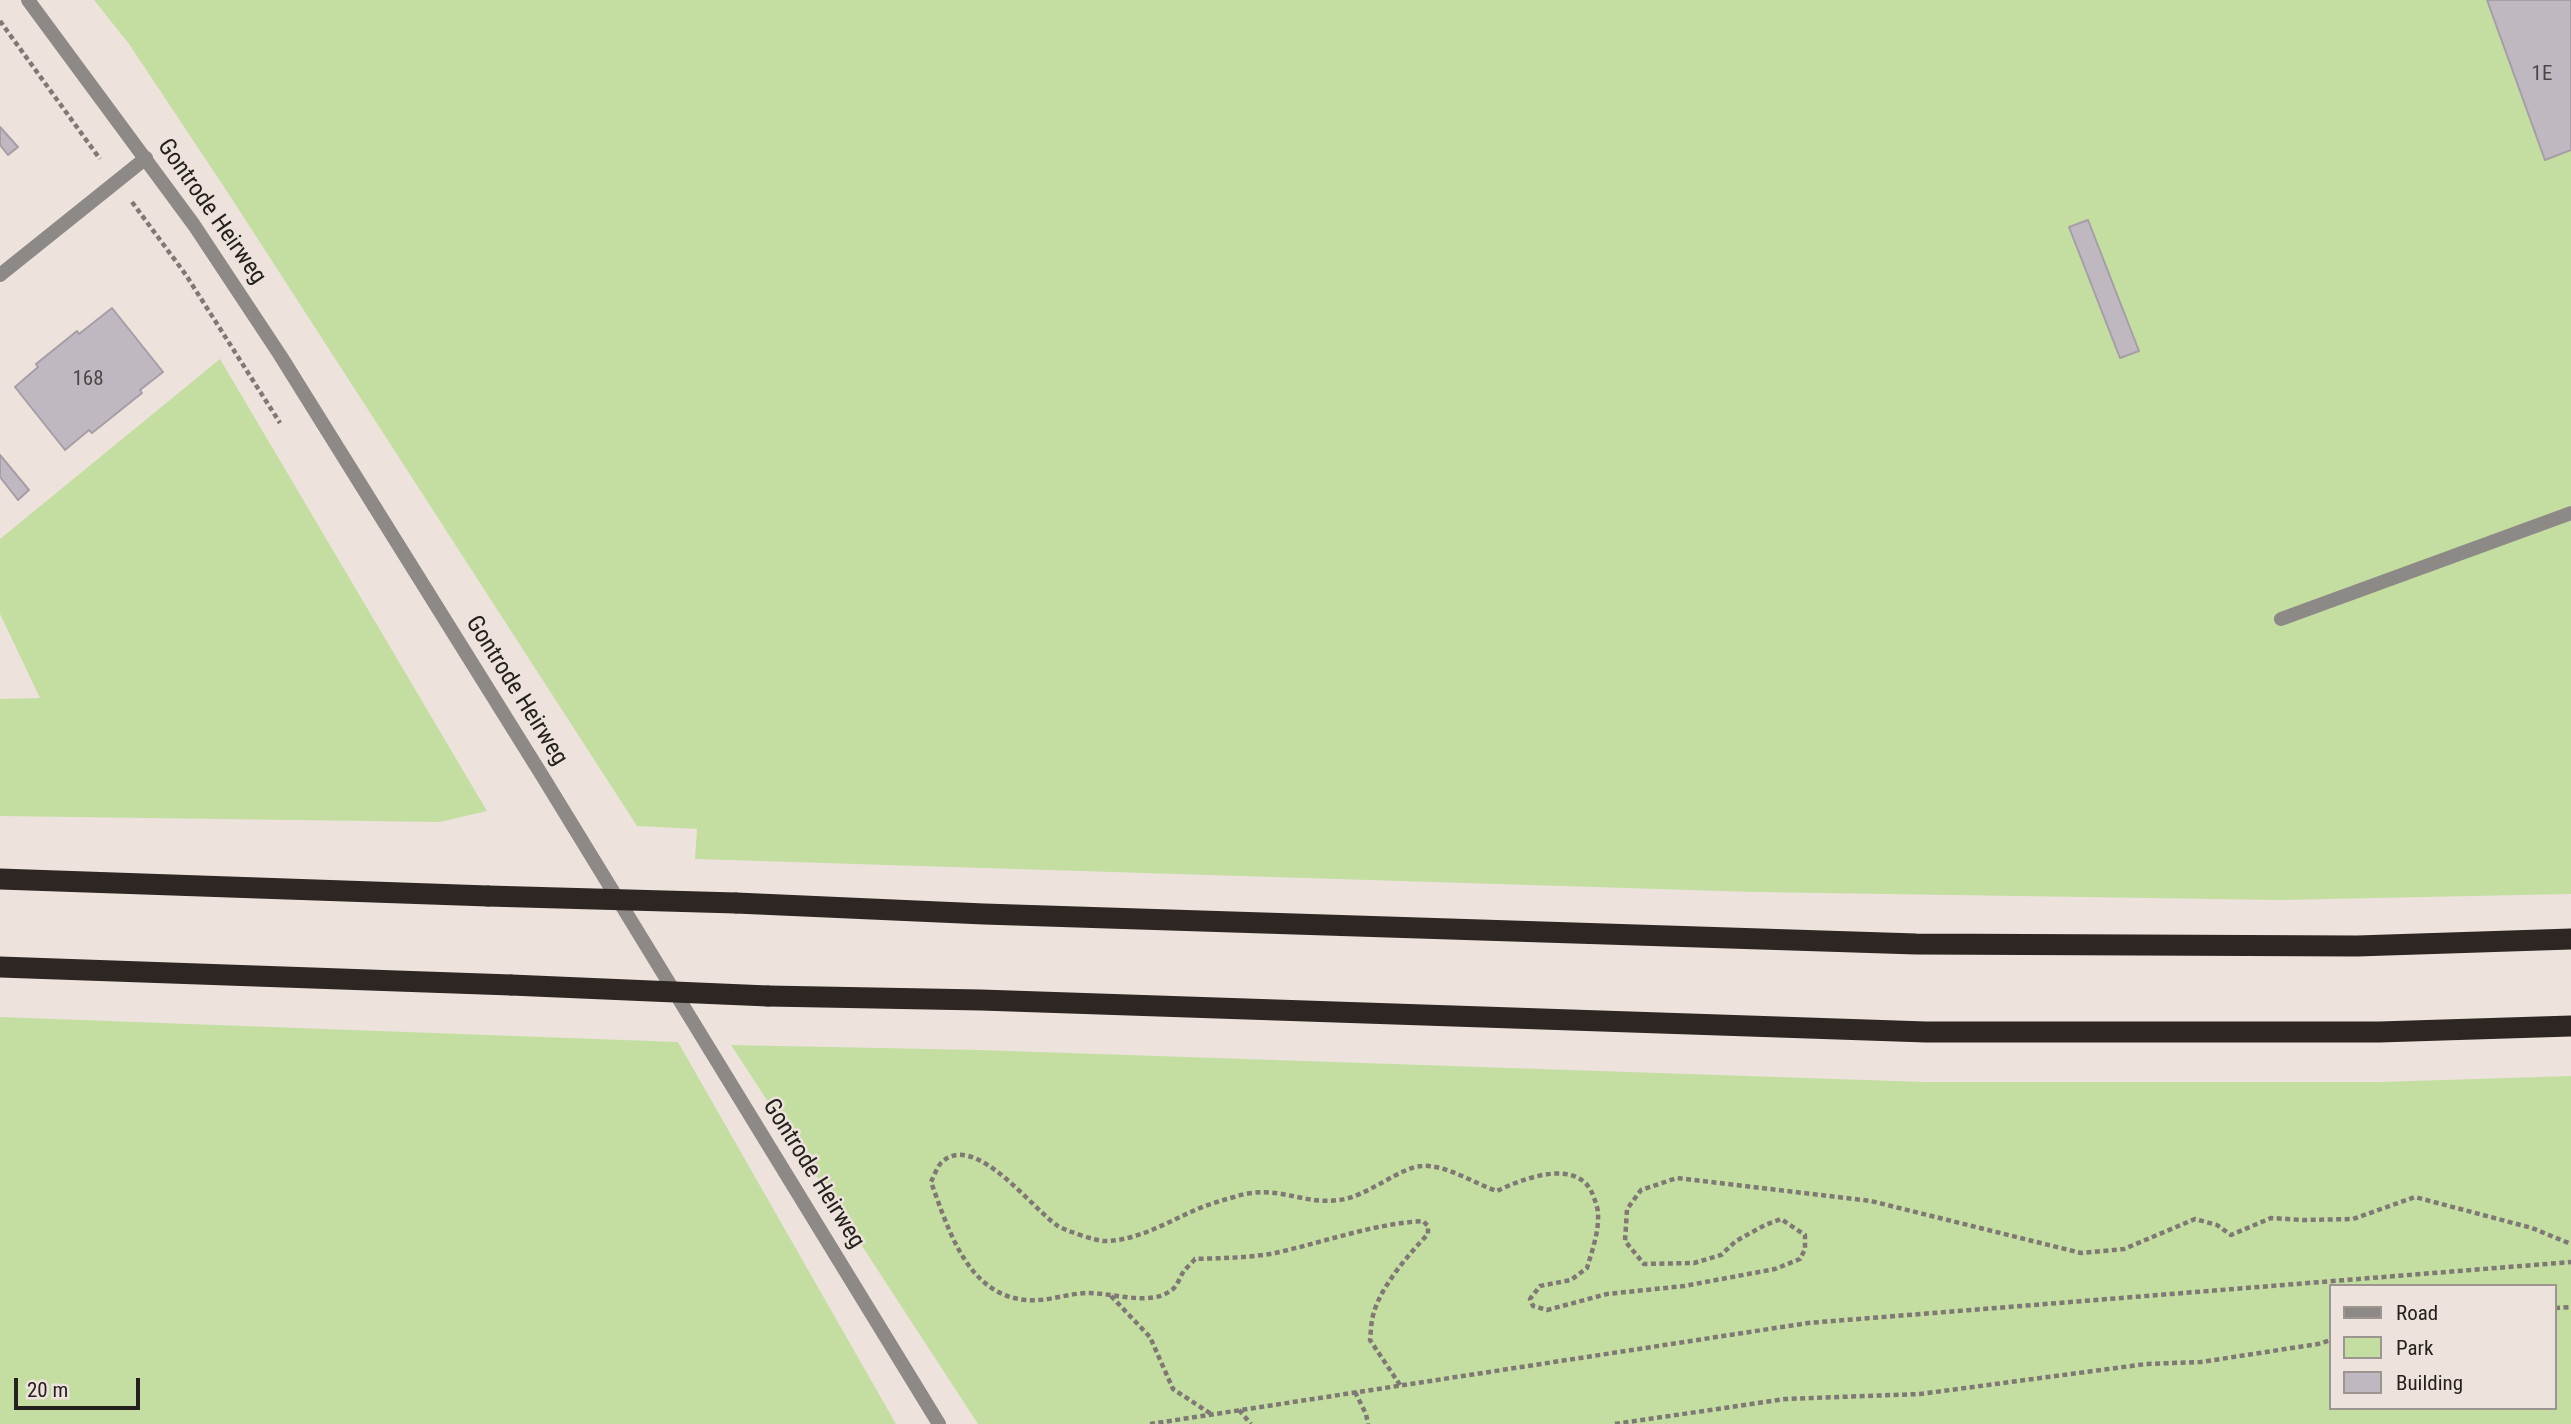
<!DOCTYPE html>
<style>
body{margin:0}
#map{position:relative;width:2571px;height:1424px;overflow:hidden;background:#ede3dc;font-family:"Roboto Condensed",sans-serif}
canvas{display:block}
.legend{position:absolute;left:2329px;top:1284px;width:228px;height:126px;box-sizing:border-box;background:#ede3dc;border:2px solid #9d9590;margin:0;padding:9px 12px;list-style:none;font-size:21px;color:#24211e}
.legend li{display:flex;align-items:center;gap:14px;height:35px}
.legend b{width:35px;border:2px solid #9d9590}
.scale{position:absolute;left:14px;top:1378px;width:126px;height:32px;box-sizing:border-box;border:4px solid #24211e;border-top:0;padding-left:9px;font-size:21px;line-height:24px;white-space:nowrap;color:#24211e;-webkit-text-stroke:5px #ede3dc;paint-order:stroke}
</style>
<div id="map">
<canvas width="2571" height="1424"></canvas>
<ul class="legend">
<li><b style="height:9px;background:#8d8986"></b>Road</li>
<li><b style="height:19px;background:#c4dea2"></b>Park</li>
<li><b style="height:19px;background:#c0b8c1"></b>Building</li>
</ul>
<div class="scale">20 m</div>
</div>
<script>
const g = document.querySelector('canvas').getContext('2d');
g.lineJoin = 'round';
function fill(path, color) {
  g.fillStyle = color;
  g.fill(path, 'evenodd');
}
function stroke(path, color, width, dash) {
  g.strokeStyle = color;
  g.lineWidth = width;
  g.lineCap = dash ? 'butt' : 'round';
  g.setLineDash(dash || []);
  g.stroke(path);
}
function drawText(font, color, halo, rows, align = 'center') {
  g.font = font + ' "Roboto Condensed",sans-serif';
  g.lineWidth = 5;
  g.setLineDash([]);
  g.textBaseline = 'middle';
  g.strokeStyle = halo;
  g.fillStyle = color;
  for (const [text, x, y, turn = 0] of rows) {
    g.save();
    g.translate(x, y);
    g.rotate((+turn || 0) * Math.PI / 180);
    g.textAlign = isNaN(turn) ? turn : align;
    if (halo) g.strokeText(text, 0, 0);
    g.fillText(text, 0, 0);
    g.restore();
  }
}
fill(new Path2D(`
 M94,0H2571V894L2280,900L1754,892L695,859L697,829L637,826L230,196L129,44Z
 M220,359L487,811L440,822L0,816V699L40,698L0,614V539Z
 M0,1017L678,1042L896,1424H0Z
 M731,1045L980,1050L1925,1082H2380L2571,1076V1424H978ZM2331,1286H2555V1408H2331Z`), '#c4dea2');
const building = new Path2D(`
 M2487,0H2571V150L2545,160Z
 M0,127L18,147L8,155L0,145Z
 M2088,220L2139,351L2120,358L2069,227Z
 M112,308L163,372L140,390L142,393L92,433L89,430L65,450L15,387L38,367L36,364L77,331L79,334Z
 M0,455L29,490L18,500L0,477Z`);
fill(building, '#c0b8c1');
stroke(building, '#a59ea6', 2);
stroke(new Path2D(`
 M0,21L100,159
 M132,202L186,275L280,423
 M1111,1296L1150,1337L1173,1389L1211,1414
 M2555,1308L2571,1307
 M1400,1385L1370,1340C1371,1331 1371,1321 1374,1312C1382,1285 1409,1254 1428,1234V1226L1423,1221C1372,1224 1325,1242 1275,1253C1249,1258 1222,1258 1195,1259C1192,1263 1187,1267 1184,1271C1180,1276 1178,1285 1173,1289C1152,1307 1114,1293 1089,1293C1068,1293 1048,1302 1026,1300C967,1295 948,1228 931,1182C934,1176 937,1167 941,1163C974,1129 1034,1211 1058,1226C1066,1231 1094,1240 1103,1241C1136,1241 1164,1224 1193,1211C1206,1205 1220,1201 1234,1197C1277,1183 1300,1205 1339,1200C1367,1197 1400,1167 1422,1166C1445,1164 1475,1184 1497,1191C1524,1178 1581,1156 1594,1198C1596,1203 1598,1209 1598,1214C1599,1232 1592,1251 1587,1268L1571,1280L1540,1286L1530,1299L1533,1306L1547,1310L1607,1294L1684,1286L1775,1269L1800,1259L1805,1249V1235L1781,1219L1765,1225L1736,1241L1721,1255L1694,1263L1644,1264L1625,1241L1627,1209L1641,1190L1677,1178L1871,1201L2081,1253L2124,1249L2195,1219L2217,1225L2231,1235L2271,1218L2304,1220L2353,1219L2415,1197L2532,1228L2571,1244
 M1355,1392L1366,1414L1368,1424
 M1239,1410L1251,1424
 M1150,1424L1808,1323L2571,1262
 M1615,1424L1785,1399L1920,1394L2146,1364L2201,1362L2318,1344L2331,1340`), '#7f7874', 4.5, [5, 3.5]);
stroke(new Path2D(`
 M2281,619L2571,513`), '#8d8986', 14);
stroke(new Path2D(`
 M0,275L146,158`), '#8d8986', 14);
stroke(new Path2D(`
 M28,0L194,225L280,355L543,777L939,1424`), '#8d8986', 14);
stroke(new Path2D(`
 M0,879L488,896
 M736,903L984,914L1916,944L2357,946L2571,939
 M0,967L511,985
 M768,996L981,1000L1926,1032H2379L2571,1026`), '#2e2622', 21);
stroke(new Path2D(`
 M488,896L736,903
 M511,985L768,996`), '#2e2622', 21);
drawText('21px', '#4b4747', null, [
 ["1E",2542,75],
 ["168",88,380]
]);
drawText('24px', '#24211e', '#ede3dc', [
 ["Gontrode Heirweg",211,212,55],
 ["Gontrode Heirweg",516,691,58],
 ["Gontrode Heirweg",813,1174,58]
]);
</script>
